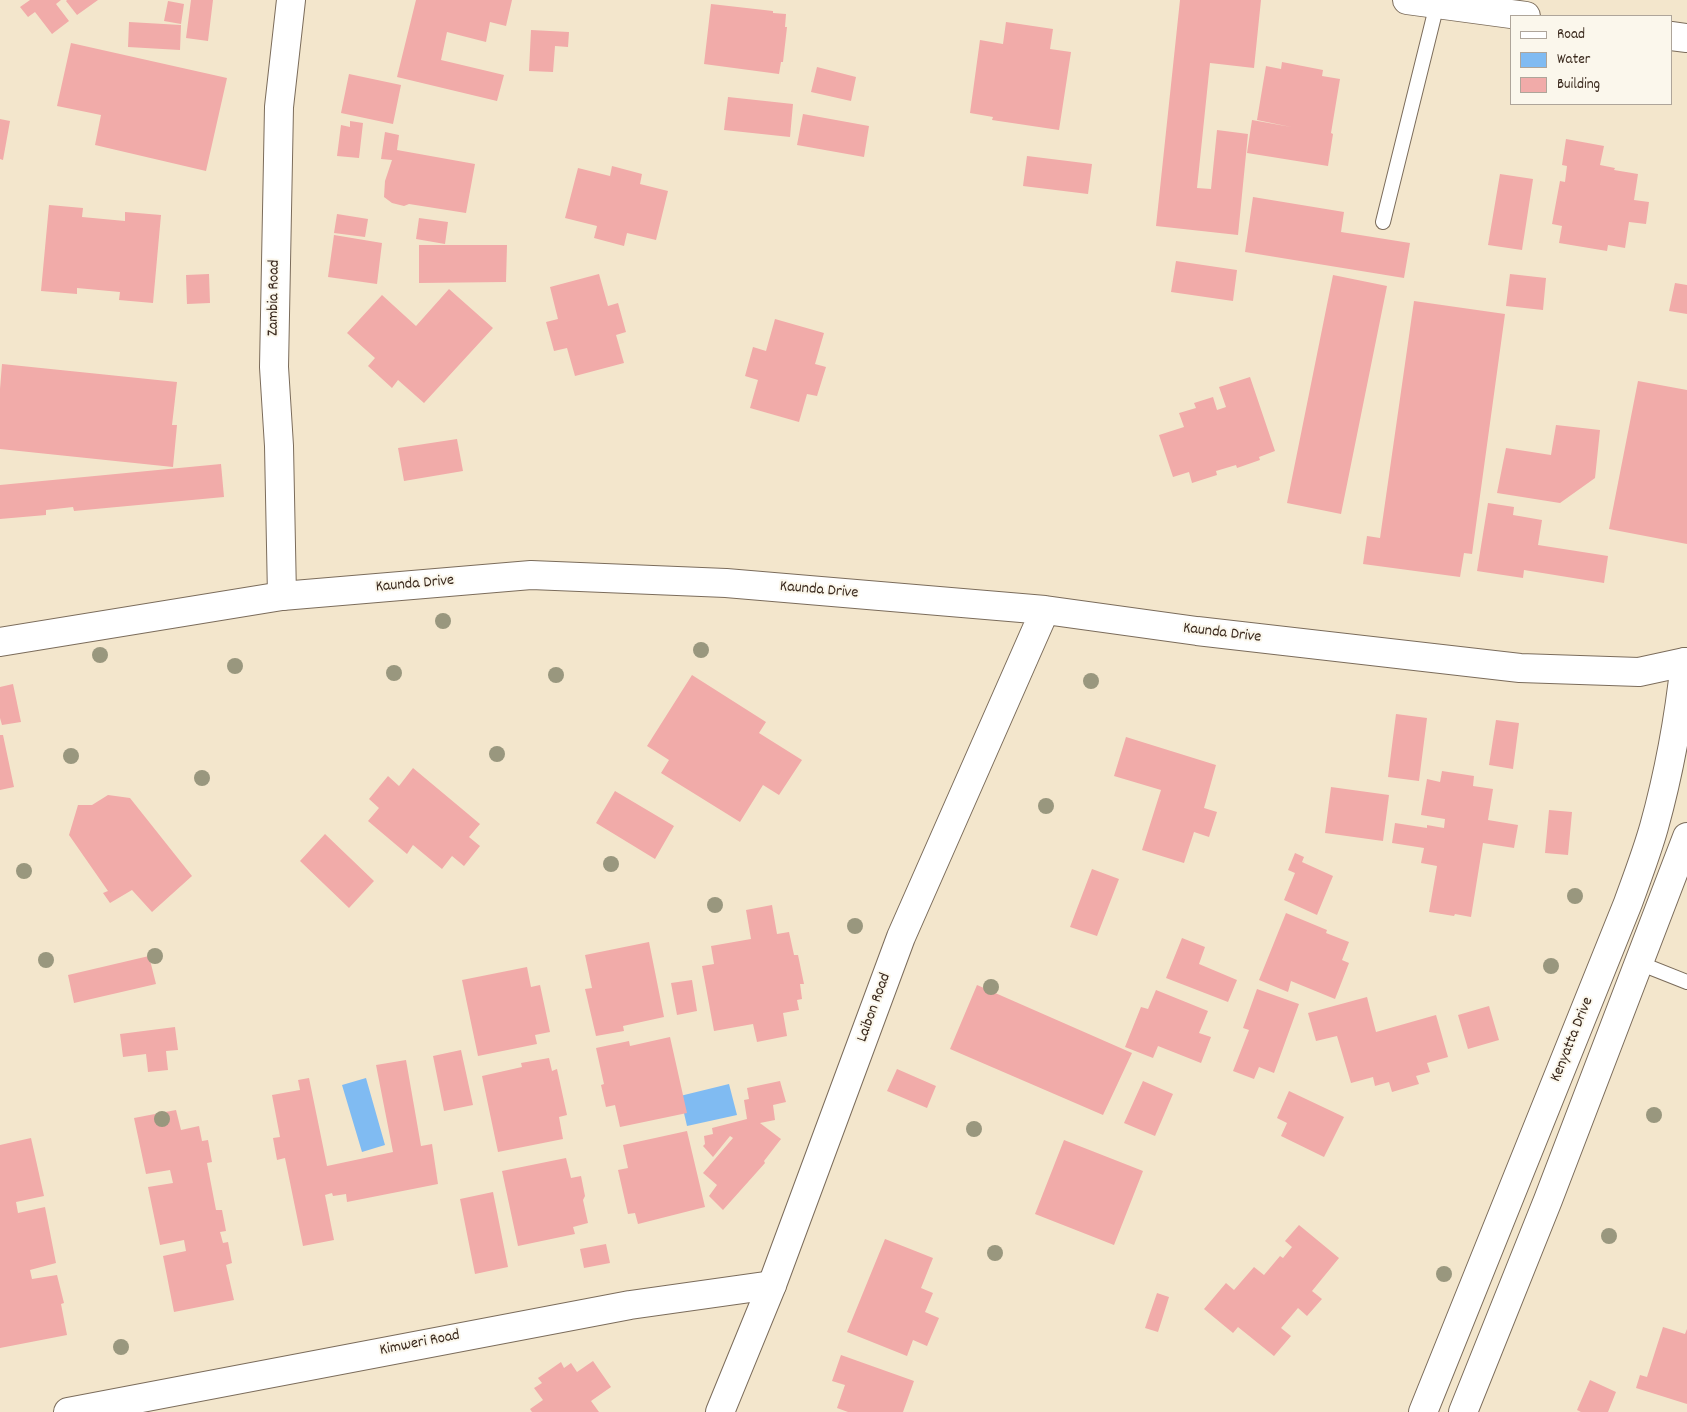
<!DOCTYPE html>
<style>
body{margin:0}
#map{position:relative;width:1687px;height:1412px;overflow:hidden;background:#f3e6cc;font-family:Dekko,sans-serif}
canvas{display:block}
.legend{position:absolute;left:1510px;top:15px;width:162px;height:90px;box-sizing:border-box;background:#fbf7ec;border:1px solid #aea59a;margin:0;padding:6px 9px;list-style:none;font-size:15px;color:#3b2a1e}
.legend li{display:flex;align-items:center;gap:10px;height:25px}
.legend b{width:25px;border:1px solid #aea59a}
</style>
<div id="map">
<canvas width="1687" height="1412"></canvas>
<ul class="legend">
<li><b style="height:6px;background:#fff"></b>Road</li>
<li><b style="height:14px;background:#80bbf2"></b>Water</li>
<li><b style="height:14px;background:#f1aba9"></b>Building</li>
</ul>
</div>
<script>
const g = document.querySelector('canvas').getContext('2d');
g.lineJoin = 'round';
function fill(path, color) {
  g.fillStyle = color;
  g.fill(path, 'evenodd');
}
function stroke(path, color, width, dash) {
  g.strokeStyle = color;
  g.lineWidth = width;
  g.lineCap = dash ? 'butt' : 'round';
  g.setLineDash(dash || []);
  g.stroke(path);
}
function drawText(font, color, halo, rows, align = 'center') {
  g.font = font + ' Dekko,sans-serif';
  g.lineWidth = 4;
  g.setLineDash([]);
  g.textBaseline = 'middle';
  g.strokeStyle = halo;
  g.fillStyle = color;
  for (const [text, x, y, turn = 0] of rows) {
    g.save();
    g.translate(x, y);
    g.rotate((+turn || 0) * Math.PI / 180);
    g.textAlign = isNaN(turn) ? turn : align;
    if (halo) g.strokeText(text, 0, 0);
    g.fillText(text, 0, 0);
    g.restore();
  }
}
fill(new Path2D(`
 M366,1078L385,1145L362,1152L342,1085Z
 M729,1084L737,1115L687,1126L680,1096Z`), '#80bbf2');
fill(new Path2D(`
 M30,0H61L56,4L69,21L52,34L35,12L28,17L20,7Z
 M67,0H98L77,15L66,1Z
 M191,0H213L208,41L186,38Z
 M416,0H512L506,26L490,22L486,42L447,32L441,60L504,75L497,101L397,77Z
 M1180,0H1261L1254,68L1210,63L1197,188L1211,189L1217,130L1248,134L1238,235L1156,226Z
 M168,1L184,4L181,24L164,21Z
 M711,4L773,11V13L786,14L785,27H787L783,62H781L779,74L704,64Z
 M129,22L181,25L180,50L128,47Z
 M1006,22L1053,29L1050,49L1071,52L1059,130L992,120L993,117L970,113L980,40L1003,44Z
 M531,30L569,32L568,47L555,46L553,72L529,71Z
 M71,43L227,78L206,171L95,145L101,115L57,106Z
 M1282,62L1323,70L1322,76L1340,79L1331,133L1333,134L1328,166L1247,153L1252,120L1291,127L1257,120L1266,66L1281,69Z
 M817,67L856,77L851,101L811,92Z
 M349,74L401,85L393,124L341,113Z
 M728,97L793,104L790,137L724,130Z
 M803,114L869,126L864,157L797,145Z
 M0,119L10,121L3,160L0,159Z
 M350,121L363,123L359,158L337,156L341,125L350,127Z
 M385,132L399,135L397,150L475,164L466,213L409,204L404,206L392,203L384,197L385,181L392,160L381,159Z
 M1566,139L1604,146L1600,165L1615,168L1614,170L1638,174L1634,200L1649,202L1646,224L1629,222L1625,248L1608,245L1607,251L1559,243L1562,226L1552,224L1560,181L1565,182L1567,166L1562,165Z
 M1027,156L1092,164L1088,194L1023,186Z
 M612,166L642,174L640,184L668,191L656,240L627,233L624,246L594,238L597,226L565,218L578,168L610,176Z
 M1500,174L1533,179L1522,250L1488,245Z
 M1253,197L1344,212L1341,232L1410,243L1404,278L1245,252Z
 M49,205L83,208L82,217L125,221V212L161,215L153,303L119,300L120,292L77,288V294L41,291Z
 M337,214L368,219L365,237L334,233Z
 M419,218L448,222L445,244L416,239Z
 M334,235L382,243L377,284L328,277Z
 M419,245H507L506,282L419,283Z
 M1176,261L1237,270L1233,301L1171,292Z
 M209,274L210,303L187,304L186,275Z
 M599,274L608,306L618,303L626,332L616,335L624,363L575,376L567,348L554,351L546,322L558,319L550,287Z
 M1510,274L1546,278L1543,310L1506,306Z
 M1333,275L1387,286L1341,514L1287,503Z
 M1675,283L1687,285V314L1669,311Z
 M449,289L493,328L424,403L398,380L392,388L368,366L375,358L347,333L382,295L416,326Z
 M1414,301L1505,314L1472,554L1464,553L1460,577L1363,564L1367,536L1380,538Z
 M775,319L824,333L815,364L826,367L817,396L807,394L799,422L750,408L758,380L745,376L753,347L766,351Z
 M2,364L177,382L172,425H177L173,467L0,449V389Z
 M1250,377L1275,451L1259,457L1260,460L1237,468L1236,465L1216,471L1217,475L1192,483L1189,472L1173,477L1159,435L1184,427L1179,413L1196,408L1194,403L1213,397L1217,410L1226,407L1219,387Z
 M1638,381L1687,390V544L1609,529Z
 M1556,425L1600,430L1595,478L1560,503L1497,493L1506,448L1551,455Z
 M457,439L463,471L404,481L398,448Z
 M221,464L224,497L74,511L73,507L46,510V515L0,519V485Z
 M1488,503L1514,507L1513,515L1542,520L1538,545L1608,556L1604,583L1524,570L1523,578L1477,571Z
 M692,675L766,722L759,733L802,760L779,795L763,785L740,822L661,773L669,760L647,746Z
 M13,684L21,722L2,725L0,718V687Z
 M1396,714L1427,718L1419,781L1388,777Z
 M1496,720L1519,723L1513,769L1489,765Z
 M0,735H3L14,787L0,790Z
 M1126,737L1216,765L1204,808L1217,812L1209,837L1194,832L1184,863L1142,850L1161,790L1114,776Z
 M413,768L480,824L469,837L480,846L464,866L452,856L442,869L413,845L407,854L368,821L379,808L369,799L388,776L399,786Z
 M1442,771L1474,776L1473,786L1493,789L1488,820L1518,825L1514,848L1483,843L1471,917L1455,914L1454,916L1429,912L1437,866L1421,863L1424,848L1392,843L1395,823L1427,828V825L1444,828L1445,819L1421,815L1427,779L1440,782Z
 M1331,787L1389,795L1383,841L1325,833Z
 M615,791L674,826L655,859L596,823Z
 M108,795L130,798L192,876L152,912L132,890L110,903L103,893L108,891L69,835L78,805H92Z
 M1549,810L1572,812L1568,855L1545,853Z
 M325,834L374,881L349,908L300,861Z
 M1295,853L1304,857L1302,862L1333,876L1317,915L1284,900L1295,873L1288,870Z
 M1092,869L1119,879L1097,936L1070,927Z
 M772,905L777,934L789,932L794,955H798L804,984H800L802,999L797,1000L799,1010L783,1013L787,1036L757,1042L753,1024L714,1031L702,966L714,964L711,946L751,939L746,910Z
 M1286,913L1327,930L1326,933L1349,942L1342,960L1349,963L1335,999L1291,981L1288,992L1259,980Z
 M1182,938L1205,947L1199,964L1237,980L1228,1002L1166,978Z
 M649,942L664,1017L623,1026L624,1031L596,1036L585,989L592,988L585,955Z
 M149,956L156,984L74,1003L68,975Z
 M527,967L531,987L540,985L550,1032L535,1035L537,1044L478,1056L462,980Z
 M692,980L697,1011L677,1015L671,983Z
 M977,985L1132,1053L1103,1115L950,1049Z
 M1257,989L1299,1004L1274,1073L1259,1067L1254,1079L1233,1071L1249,1030L1243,1028Z
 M1156,990L1208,1011L1199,1033L1211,1037L1201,1063L1158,1046L1153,1058L1125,1047L1141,1007L1148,1009Z
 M1367,997L1376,1032L1436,1015L1448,1057L1427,1063L1430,1072L1416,1076L1419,1084L1392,1092L1389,1082L1375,1086L1373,1077L1351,1083L1337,1036L1316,1041L1308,1013Z
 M1489,1006L1499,1040L1468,1049L1458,1015Z
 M175,1027L178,1050L166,1051L168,1070L148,1072L146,1054L123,1057L120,1034Z
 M670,1037L687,1113L620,1127L615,1105L606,1107L601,1085L604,1084L596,1048L629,1041L630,1046Z
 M461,1050L473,1105L444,1111L433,1056Z
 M549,1058L552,1071L557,1069L567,1115L559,1117L563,1139L498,1152L482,1076L522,1067L521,1063Z
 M406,1060L421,1146L432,1144L438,1184L347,1202L346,1194L333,1196L332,1193L325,1195L334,1240L303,1246L285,1158L277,1160L273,1138L280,1137L272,1095L300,1090L298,1080L309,1078L327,1166L393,1152L376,1065Z
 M897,1069L936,1086L927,1108L887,1091Z
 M780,1081L786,1102L773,1105L775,1120L760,1123L781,1139L764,1161L765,1163L723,1210L709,1196L717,1185L703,1173L733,1138L730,1136L713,1157L703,1146L705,1144L704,1136L713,1134L712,1128L747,1119L744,1100L749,1099L747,1088Z
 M1143,1081L1173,1094L1155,1136L1124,1123Z
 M1289,1091L1344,1117L1324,1157L1281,1136L1287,1123L1277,1118Z
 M176,1110L181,1130L199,1126L202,1141L208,1140L212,1162L207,1163L216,1210H222L226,1231L220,1232L223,1243L228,1242L232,1263L226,1265L234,1300L174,1312L163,1256L186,1251L184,1240L160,1245L148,1187L173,1183L170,1170L146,1174L134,1118Z
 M687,1131L705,1207L638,1224L635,1213L628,1214L618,1170L628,1168L623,1145Z
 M31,1138L44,1196L16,1202L18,1213L45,1207L56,1263L30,1270L32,1279L57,1275L64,1303L61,1304L67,1335L0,1348V1145Z
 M1064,1140L1143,1171L1114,1245L1035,1214Z
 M566,1158L571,1178L581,1176L585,1196L583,1200L588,1223L573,1227L575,1234L518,1246L502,1171Z
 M493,1192L508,1267L475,1274L460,1199Z
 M1299,1225L1339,1258L1312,1291L1322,1299L1307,1316L1298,1308L1281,1328L1291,1336L1274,1356L1238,1327L1233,1333L1204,1309L1226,1283L1234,1290L1254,1267L1264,1275L1280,1256L1283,1258L1292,1247L1285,1241Z
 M885,1239L933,1258L921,1288L933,1293L925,1312L939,1318L927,1346L913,1340L907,1356L847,1332Z
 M606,1244L610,1263L584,1268L580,1249Z
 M1157,1293L1169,1297L1158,1332L1145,1328Z
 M1663,1327L1685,1334L1687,1329V1404L1636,1388L1640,1375L1647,1377Z
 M841,1355L914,1381L903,1412H848L837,1408L845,1385L832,1381Z
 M593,1361L611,1387L591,1401L599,1412H532L530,1409L543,1400L534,1388L542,1383L538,1378L561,1362L564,1368L571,1363L577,1372Z
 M1590,1380L1616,1392L1608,1412H1581L1577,1410Z`), '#f1aba9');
const service = new Path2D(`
 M1383,222L1437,4
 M1639,963L1687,982`);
const minor = new Path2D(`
 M1407,0L1526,16
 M1671,36L1687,38
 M282,596L279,446L274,367L279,107L291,0
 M68,1412L630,1305L772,1285`);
const tertiary = new Path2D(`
 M0,642L282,596L531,575L726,583L1045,610L1197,631L1520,668L1639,672L1685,662
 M720,1412L772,1285L901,937L1045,610`);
const secondary = new Path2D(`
 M1423,1412L1628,903C1637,878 1647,852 1654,827C1669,773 1679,718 1685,662H1687
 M1463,1412L1548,1200L1687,837`);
stroke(service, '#7b6c5b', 16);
stroke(minor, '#7b6c5b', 30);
stroke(tertiary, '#7b6c5b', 30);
stroke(secondary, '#7b6c5b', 30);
stroke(service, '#fff', 14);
stroke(minor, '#fff', 28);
stroke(tertiary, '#fff', 28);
stroke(secondary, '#fff', 28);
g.fillStyle = '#99977e';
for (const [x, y] of [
 [443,621],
 [701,650],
 [100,655],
 [235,666],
 [394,673],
 [556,675],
 [1091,681],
 [497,754],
 [71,756],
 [202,778],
 [1046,806],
 [611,864],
 [24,871],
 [1575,896],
 [715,905],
 [855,926],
 [155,956],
 [46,960],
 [1551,966],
 [991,987],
 [1654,1115],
 [162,1119],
 [974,1129],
 [1609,1236],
 [995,1253],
 [1444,1274],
 [121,1347]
]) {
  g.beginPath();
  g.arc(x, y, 8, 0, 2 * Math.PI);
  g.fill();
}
drawText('16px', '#3b2a1e', '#fbf7ec', [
 ["Zambia Road",275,298,-89],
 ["Kaunda Drive",415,585,-5],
 ["Kaunda Drive",819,591,5],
 ["Kaunda Drive",1222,634,7],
 ["Laibon Road",875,1008,-70],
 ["Kenyatta Drive",1573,1040,-68],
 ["Kimweri Road",420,1344,-11]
]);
</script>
